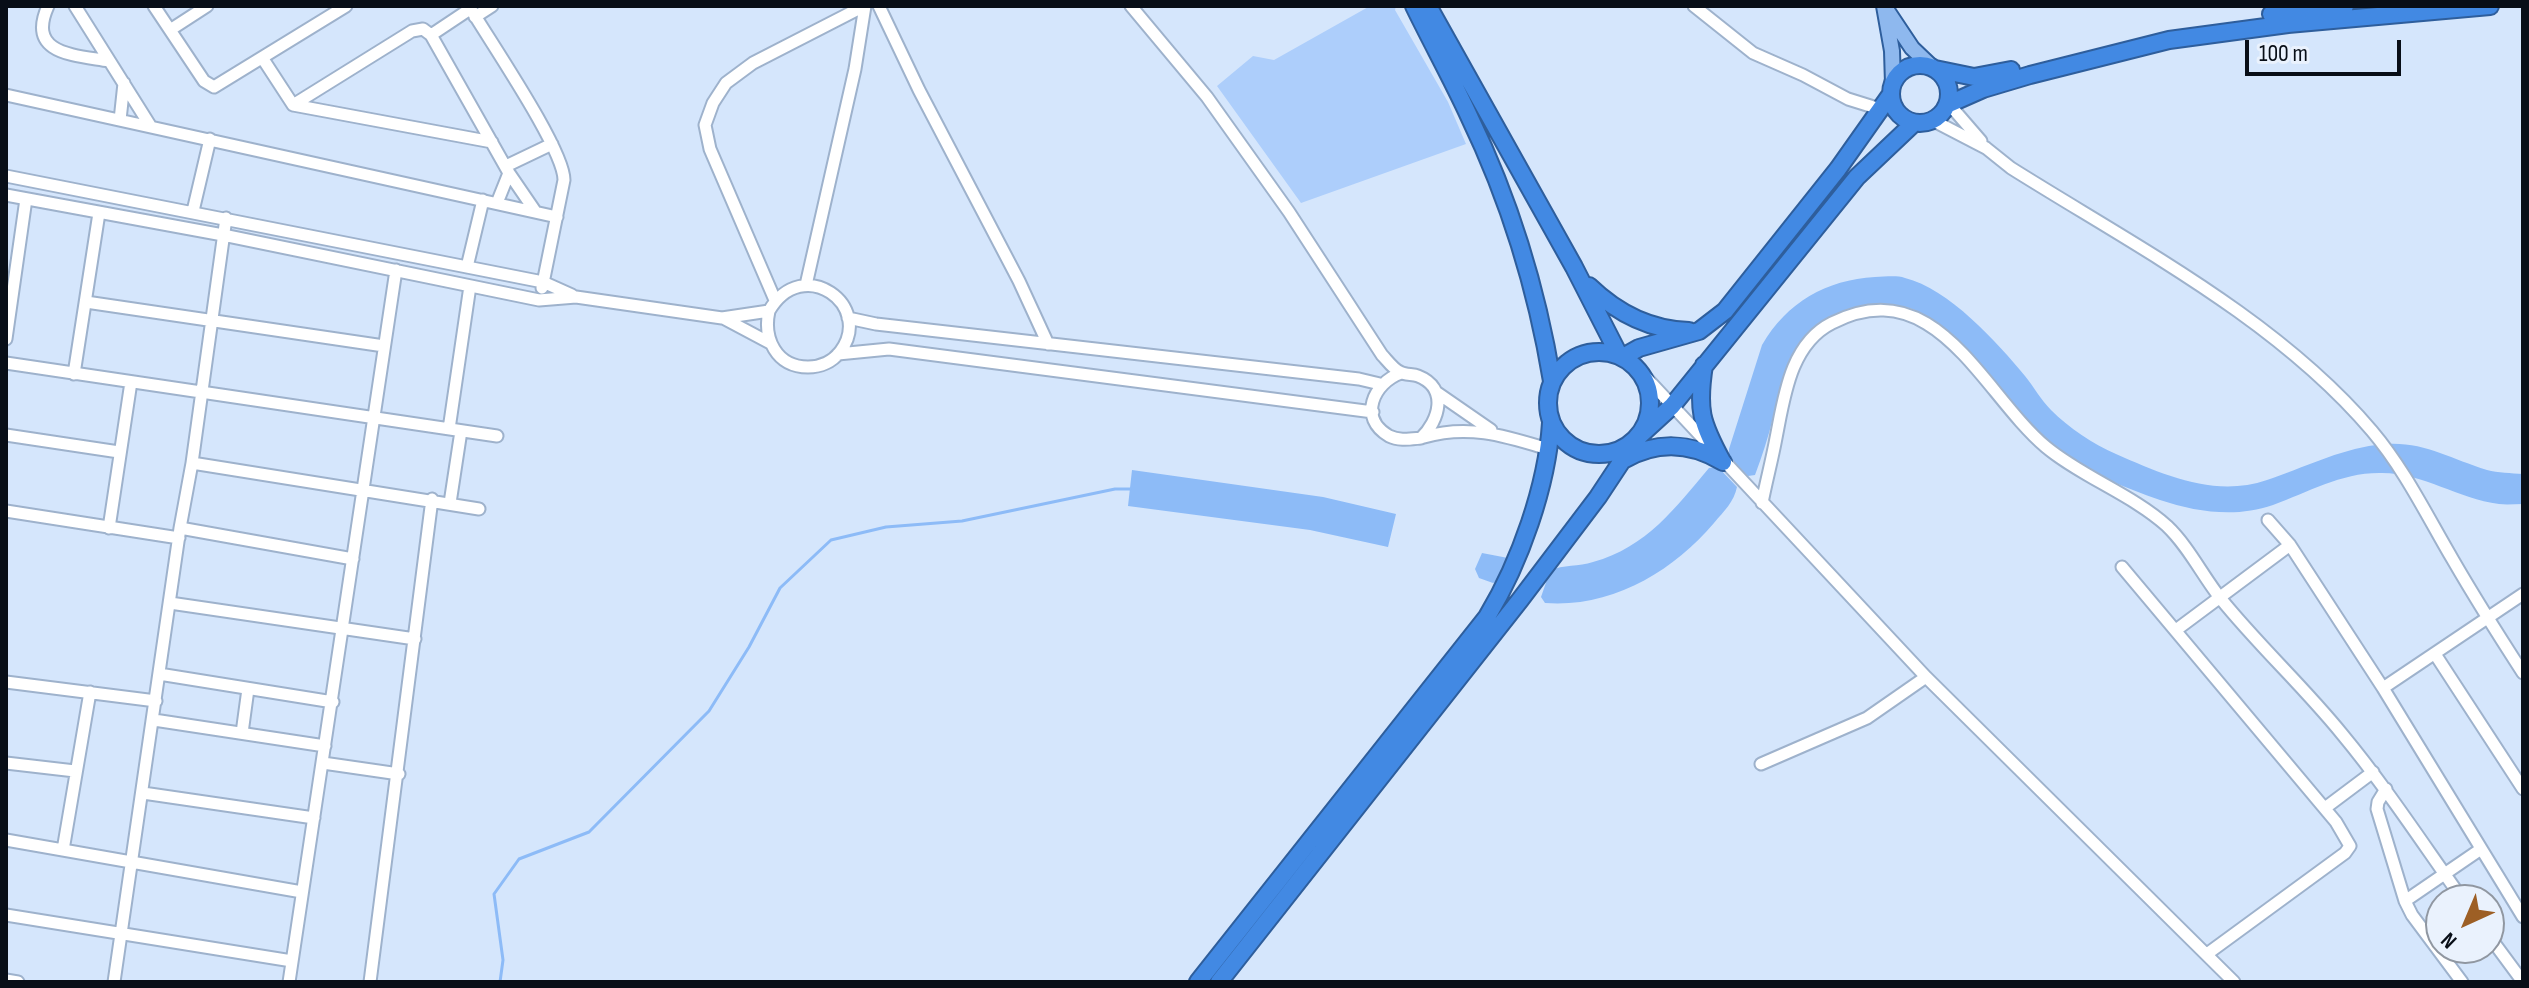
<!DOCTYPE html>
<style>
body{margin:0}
#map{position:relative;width:2529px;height:988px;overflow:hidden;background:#d5e6fc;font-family:"Sofia Sans Condensed",sans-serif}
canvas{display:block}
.frame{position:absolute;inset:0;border:8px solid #080e17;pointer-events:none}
.north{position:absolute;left:2425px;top:884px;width:80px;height:80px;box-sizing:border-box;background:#eaf2fd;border:2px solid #9097a1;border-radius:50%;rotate:224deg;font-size:22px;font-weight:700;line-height:32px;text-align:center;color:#080e17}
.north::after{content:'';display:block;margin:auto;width:28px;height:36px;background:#9d5f25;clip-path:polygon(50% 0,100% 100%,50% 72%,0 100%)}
.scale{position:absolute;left:2245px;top:40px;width:156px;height:36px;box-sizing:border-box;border:4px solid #080e17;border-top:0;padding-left:10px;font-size:24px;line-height:28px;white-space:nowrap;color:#080e17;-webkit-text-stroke:6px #eaf2fd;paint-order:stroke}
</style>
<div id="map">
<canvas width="2529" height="988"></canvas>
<div class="frame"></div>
<div class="north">N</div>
<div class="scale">100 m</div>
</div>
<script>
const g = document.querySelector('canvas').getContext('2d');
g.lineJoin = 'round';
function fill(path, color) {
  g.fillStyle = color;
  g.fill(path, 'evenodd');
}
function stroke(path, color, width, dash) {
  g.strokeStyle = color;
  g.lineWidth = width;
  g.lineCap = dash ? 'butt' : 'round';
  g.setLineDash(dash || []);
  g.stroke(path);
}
fill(new Path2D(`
 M1370,6H1396L1395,10L1448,102L1466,144L1301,203L1217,86L1253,56L1274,60Z`), '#adcefb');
fill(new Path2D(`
 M1875,277C1885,277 1896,275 1905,278C1948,288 1998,343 2025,376C2034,387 2041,400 2051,410C2069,428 2093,444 2116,454C2164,475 2215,498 2267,480C2303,468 2338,450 2376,445C2421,439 2447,458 2487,470C2498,473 2511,473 2523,474V504C2515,504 2507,505 2499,504C2458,499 2424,473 2382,473C2342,472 2309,492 2273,505C2236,518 2196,512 2160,500C2126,488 2090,474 2062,453C2012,414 1983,355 1930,320C1924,316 1917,310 1909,308C1893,304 1872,306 1855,310C1830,317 1807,332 1793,354C1781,373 1779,397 1773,418C1768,438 1762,456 1755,475L1748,476L1729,457V449L1762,345C1787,302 1826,280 1875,277Z
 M1718,467L1737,487C1734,502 1724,511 1714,523C1672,572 1612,608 1545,603L1541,597L1550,571C1563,564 1579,567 1593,562C1647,547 1675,508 1709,468Z
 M1132,470L1323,497L1396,514L1388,547L1310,530L1128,506Z
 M1482,553L1508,558L1498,581L1493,583L1479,578L1475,569Z`), '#8dbbf7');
stroke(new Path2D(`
 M500,982L503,960L494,894L519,859L589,832L709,711L749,647L780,588L831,540L886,527L962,521L1115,489H1130`), '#8dbbf7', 3);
const minor = new Path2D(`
 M48,6C26,55 75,55 109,61
 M75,6L151,127
 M154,6L204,81L214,87L346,6
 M469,6C489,40 564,149 564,180L542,288
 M879,6L919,90L1019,281L1048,344
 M1131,6L1207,97L1289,212L1382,355C1387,360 1393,369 1400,372C1405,375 1413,374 1418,376C1449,388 1439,421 1421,438C1410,439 1399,441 1389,436C1358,418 1373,383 1401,373
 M1694,6L1753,53L1803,75L1848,99L1880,109
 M475,17L492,6
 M170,30L207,6
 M431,35L470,9
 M263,59L293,105L492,142
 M6,95L557,217
 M1949,104L1981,141
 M293,105L412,31L423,29L431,35L509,173L535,211
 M120,120L124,83
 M1934,121L1986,148L2011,168C2135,246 2277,319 2372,431C2405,470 2427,516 2453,560C2475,598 2499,636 2523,673
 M506,166L552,144
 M6,176L543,282L572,295
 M6,195L223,235L539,300L576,297L722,318L769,311C803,253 875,306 840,352C832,362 820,367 808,367C776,367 763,338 769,311
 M497,203L509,173
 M193,211L210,139
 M467,267L483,200
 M806,285L855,69L865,6
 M775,300L710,149L705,125L713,103L726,83L753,63L864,6
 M86,302L384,346
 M723,318L770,343
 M848,318L876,324L1359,379L1380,384
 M6,339L26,199
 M838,354L889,349L1373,412
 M6,363L497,436
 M1640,371L1926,677L2234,982
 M74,374L99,213
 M1436,392L1491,430
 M449,429L470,286
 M6,435L119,452
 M1424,437C1469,424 1505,436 1548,449
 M192,463L479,509
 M450,503L461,431
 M1762,503C1766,482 1772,460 1776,438C1784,398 1790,344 1832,323C1936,270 1982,393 2046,447C2082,477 2133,495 2167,526C2189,547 2202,575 2221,599C2259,646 2304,687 2342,734C2386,787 2423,844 2463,900
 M6,511L179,538
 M2268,520L2290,545L2383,688L2523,917
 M109,528L131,382
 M180,528L353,559
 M2122,567L2336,822L2350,846L2345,853L2207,954
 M170,603L415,639
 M2176,630L2290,545
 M2435,654L2523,789
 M159,674L333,702
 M6,682L156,701
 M2383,688L2523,594
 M154,720L325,746
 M242,733L248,689
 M6,763L75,771
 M323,763L399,774
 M1761,764L1867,718L1926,677
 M2386,789L2378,802L2377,809L2405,901L2412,915L2462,982
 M143,793L314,818
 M2325,808L2373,772
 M6,840L302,892
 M63,850L90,692
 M2405,901L2481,849
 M6,915L292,961
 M2489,936L2523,982
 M6,980L18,982
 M114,982L180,528L192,463L226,218
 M289,982L396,270
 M370,982L432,499`);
const major = new Path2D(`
 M1884,6L1892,51L1893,84
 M1888,12L1912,48L1933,68`);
const highway = new Path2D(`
 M1414,6C1432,43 1452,79 1469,116C1509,199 1537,290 1552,381
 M1428,6L1574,267L1619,355
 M2271,14L2345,6
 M1891 94a29 29 0 1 1 58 0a29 29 0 1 1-58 0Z
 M1935,69L1974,77L2011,70
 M1949,104L1983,89L2030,75L2169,40L2288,24L2490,6
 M1589,286C1617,313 1650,330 1689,331
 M1548 403a51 51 0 1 1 102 0a51 51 0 1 1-102 0Z
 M1623,357L1639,348L1699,331L1725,311L1838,169L1891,94
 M1704,365C1697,410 1701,422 1722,461
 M1623,460C1656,441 1690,442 1723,462
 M1198,982L1487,617C1520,562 1547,486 1551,423
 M1219,982L1520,600L1598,497L1637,438L1672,406L1857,177L1914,123`);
stroke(minor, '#9eb2cc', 15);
stroke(major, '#2e5e9c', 18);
stroke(highway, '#2e5e9c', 20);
stroke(minor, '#fff', 11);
stroke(major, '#8eb8ee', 14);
stroke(highway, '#4289e3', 16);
</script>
